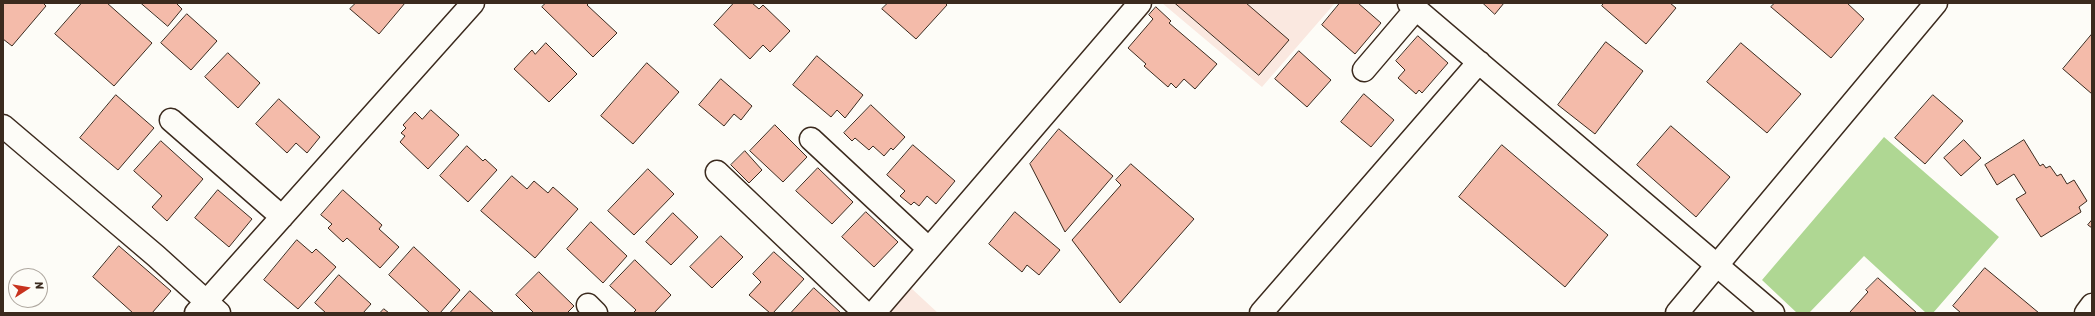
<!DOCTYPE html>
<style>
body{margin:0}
#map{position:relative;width:2095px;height:316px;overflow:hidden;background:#fdfcf7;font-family:Sriracha,sans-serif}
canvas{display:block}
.frame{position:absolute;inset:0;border:4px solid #3b2a1e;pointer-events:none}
.north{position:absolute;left:8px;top:268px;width:40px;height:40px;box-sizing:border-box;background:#fdfcf7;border:1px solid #afa8a0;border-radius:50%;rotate:78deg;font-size:11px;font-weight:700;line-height:16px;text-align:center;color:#3b2a1e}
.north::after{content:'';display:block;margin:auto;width:14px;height:18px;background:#c8321e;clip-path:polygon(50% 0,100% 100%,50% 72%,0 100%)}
</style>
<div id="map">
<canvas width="2095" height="316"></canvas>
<div class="frame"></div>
<div class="north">N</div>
</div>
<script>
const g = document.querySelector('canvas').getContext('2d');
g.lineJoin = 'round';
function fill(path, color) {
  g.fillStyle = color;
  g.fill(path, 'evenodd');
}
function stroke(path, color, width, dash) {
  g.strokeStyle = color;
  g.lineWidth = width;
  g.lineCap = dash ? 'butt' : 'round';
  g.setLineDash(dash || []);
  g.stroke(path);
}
fill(new Path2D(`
 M1162,3H1335L1262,87Z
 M911,288L938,313H889Z`), '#fae8e0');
fill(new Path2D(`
 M1884,137L1999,237L1933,313H1926L1864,256L1809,313H1797L1762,280Z`), '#afd793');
const building = new Path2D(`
 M3,3H43L46,6L12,46L3,39Z
 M82,3H107L152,43L114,86L55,34Z
 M141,3H176L182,9L168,26Z
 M356,3H405L379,34L350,9Z
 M546,3H589L587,5L617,33L593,57L542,7Z
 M734,3H752L759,9L763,5L790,31L770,52L763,45L750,59L714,25Z
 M888,3H945L947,5L916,39L882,9Z
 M1175,3H1246L1289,40L1259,75Z
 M1340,3H1358L1381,23L1355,54L1322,25Z
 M1483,3H1504L1495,14Z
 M1604,3H1670L1676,8L1646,44L1602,6Z
 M1775,3H1847L1864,19L1831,58L1771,7Z
 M1156,7L1171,21L1169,23L1217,64L1195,89L1184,79L1176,88L1171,83L1168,87L1144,66L1146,64L1128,48L1153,19L1149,15Z
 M187,14L217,41L191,70L161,43Z
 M2092,34V94L2063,69Z
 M1418,36L1448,63L1422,93L1419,90L1416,94L1398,78L1405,70L1396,61Z
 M1606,42L1643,71L1595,134L1558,105Z
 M546,43L577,74L549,102L514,69L532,50L535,54Z
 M1741,43L1801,94L1767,133L1707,82Z
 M1299,51L1331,80L1307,107L1275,79Z
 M228,53L260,83L238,108L205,77Z
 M817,56L863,95L845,118L837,110L831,117L793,85Z
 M647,63L679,92L633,144L601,116Z
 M721,79L752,106L741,120L734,114L724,126L699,105Z
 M1364,94L1394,120L1371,147L1341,122Z
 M116,95L154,128L118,170L80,138Z
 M1933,95L1963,121L1925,164L1895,138Z
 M279,99L320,137L307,153L296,143L287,153L256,124Z
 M871,105L905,137L893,150L891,148L884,156L873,146L869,150L855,138L852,141L844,133Z
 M431,110L459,135L428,169L400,142L405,136L401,133L406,128L403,125L415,112L422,119Z
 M775,125L807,157L783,182L750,151Z
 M1671,126L1730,177L1696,217L1637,165Z
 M1059,129L1113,176L1065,232L1030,164Z
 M1964,140L1981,158L1961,176L1944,158Z
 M2024,140L2040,166L2043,164L2046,168L2050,166L2057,176L2061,174L2067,184L2074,180L2087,201L2079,207L2081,212L2041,237L2016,199L2026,193L2014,174L1997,185L1985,165Z
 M161,141L203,179L167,221L152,207L162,196L134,171Z
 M913,145L955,181L936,204L927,196L919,206L914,202L911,205L900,196L905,191L887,175Z
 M1502,145L1608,235L1565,287L1459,197Z
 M467,146L483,161L485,159L497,170L468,202L440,176Z
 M745,151L762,170L749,183L731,165Z
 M1131,164L1194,219L1120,303L1072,240L1121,185L1116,180Z
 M818,168L853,202L832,224L796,191Z
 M648,169L674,194L634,235L608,211Z
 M512,176L527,189L534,181L548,193L553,187L578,209L535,258L481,211Z
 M218,190L252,219L229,247L195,218Z
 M343,190L382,225L379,229L399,247L380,268L347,238L343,242L328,228L332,224L321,215Z
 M866,212L898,242L874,267L842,237Z
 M1015,212L1060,250L1039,275L1027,265L1022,272L989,244Z
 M673,213L698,237L671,265L646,242Z
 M2092,220V228L2088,225Z
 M591,222L627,256L603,283L567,249Z
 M721,236L743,257L712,288L690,267Z
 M297,240L312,253L316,249L336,267L298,309L264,280Z
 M119,246L171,291L152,313H133L93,277Z
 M414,247L460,290L440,313H430L389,275Z
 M774,252L804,279L773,313H770L749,295L761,282L753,274Z
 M635,260L671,295L654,313H633L636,310L610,286Z
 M1985,268L2039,313H1961L1953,306Z
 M539,272L574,306L567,313H534L516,295Z
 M339,275L371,304L363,313H326L315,303Z
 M1878,278L1917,313H1851L1850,312L1868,292L1866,290Z
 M814,288L841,313H791Z
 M470,291L494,313H450Z
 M384,309L389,313H380Z`);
fill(building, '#f4bbaa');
stroke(building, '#3b2a1e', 1);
const street = new Path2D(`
 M1409,3L1773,313
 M1364,70L1416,9
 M171,120L282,217
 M3,126L156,256L219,313
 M811,139L928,248
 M717,172L865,313
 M588,305L596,313
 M196,313L473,3
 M874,313L1140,3
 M1261,313L1479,62
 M2086,313L2092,305`);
const secondary = new Path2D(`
 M1677,313L1936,3`);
stroke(street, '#3b2a1e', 25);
stroke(secondary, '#3b2a1e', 25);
stroke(street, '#fdfcf7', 22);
stroke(secondary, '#fdfcf7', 22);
</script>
